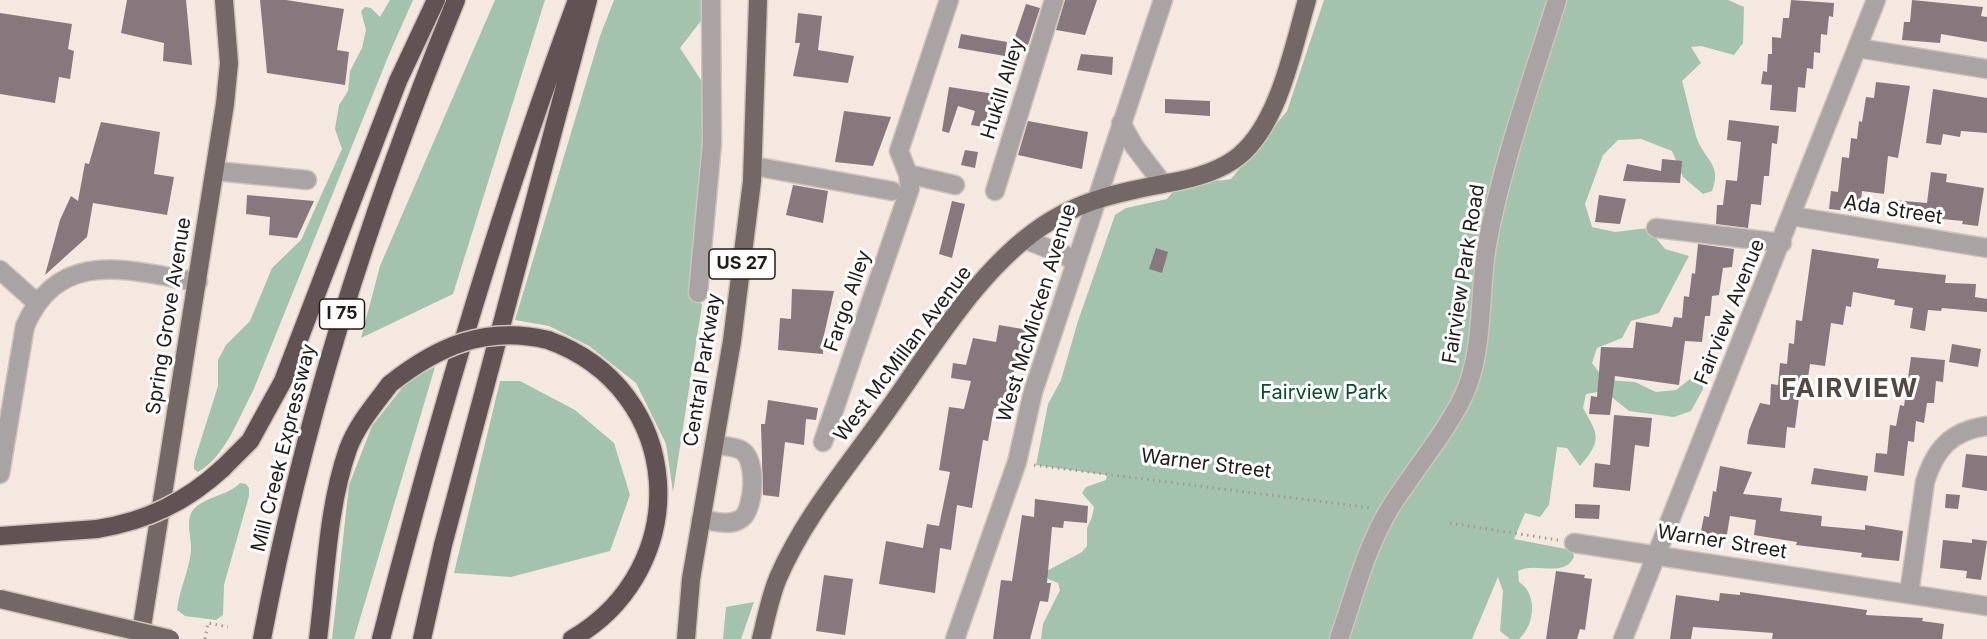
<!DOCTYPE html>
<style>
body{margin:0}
canvas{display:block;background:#f5e8e0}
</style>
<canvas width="1987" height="639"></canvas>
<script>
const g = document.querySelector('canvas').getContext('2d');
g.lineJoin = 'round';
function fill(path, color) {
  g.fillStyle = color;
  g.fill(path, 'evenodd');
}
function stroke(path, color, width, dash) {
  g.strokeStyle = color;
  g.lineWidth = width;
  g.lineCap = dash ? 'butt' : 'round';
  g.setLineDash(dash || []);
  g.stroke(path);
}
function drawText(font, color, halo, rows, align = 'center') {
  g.font = font + ' Inter,sans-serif';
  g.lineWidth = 6;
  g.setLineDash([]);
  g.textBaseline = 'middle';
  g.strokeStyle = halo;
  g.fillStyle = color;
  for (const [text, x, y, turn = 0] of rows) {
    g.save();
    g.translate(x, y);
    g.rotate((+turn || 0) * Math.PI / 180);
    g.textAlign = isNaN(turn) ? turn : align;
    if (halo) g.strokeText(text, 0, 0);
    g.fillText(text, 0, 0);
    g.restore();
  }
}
fill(new Path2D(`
 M390,0H413L390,52L253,391C239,417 225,457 198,472L194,469V462L218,386V360L226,345L250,321L272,268L301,240L342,149L335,129L339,105L348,91L350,71L362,48L366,30L361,11L365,7L371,8L380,17Z
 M495,0H545L453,294L361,338L380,266Z
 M614,0H717L680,48L701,80L703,181L691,289L702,305L673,492L666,444L636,383L589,346L549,326L515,320L600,36Z
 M1324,0H1728L1744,7L1743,43L1734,55L1701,46L1691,47L1701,63L1682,81C1687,99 1691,118 1696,136C1703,159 1723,164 1712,191L1703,194L1683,177L1672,151L1641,139L1618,140L1603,155L1585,204L1592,227L1615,232L1648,228L1665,249L1689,256L1659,313L1631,321L1622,338L1597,348L1592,363L1605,380L1635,382L1656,392L1676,390L1694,376L1702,377L1703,389L1691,411L1674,417L1629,411L1604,391L1586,394L1583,408C1599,436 1602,440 1580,466L1567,448L1557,447L1549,505L1540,517L1525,513L1514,539L1566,549L1573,553L1574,557C1563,579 1535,561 1518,571L1519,582C1537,593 1536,624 1519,639H1510L1500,631L1503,591L1498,577L1472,639H1041L1043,624L1060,590L1058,583L1048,579L1045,572L1082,552L1087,546V528L1092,517L1094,507L1082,493L1086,487L1106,480L1107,475L1036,465L1048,404L1061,380L1078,321L1115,215L1126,208L1167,199C1181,179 1210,183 1231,179L1287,111Z
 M435,367L354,639H332L349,485L372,426L409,379Z
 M500,381H520L575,410L614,443L630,495L610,551L511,577L454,573Z
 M240,483L246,484L249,488V496L224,585L223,615L216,620L185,616L177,610C179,590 189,571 191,551C192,540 185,520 193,510C205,496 228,496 240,483Z
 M754,602L741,639H723L726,607Z`), '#a3c3af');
fill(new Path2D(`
 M127,0H186L192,65L163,61L164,43L121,33Z
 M260,0H286L344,9L337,50L349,52L345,85L267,73Z
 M1065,0H1097L1085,35L1056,30Z
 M1791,0L1834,3L1833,17L1829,16L1827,35L1821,34L1820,53L1814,52L1813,69L1807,68L1805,88L1798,87L1796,112L1770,110L1772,85L1761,84L1763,71L1767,72L1768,54H1772V37L1781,38L1783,18H1789Z
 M1912,0L1983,7L1981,16L1987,17V42L1941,34L1940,43L1902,40L1904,22H1910Z
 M1026,4L1040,8L1028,45L1014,40Z
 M0,13L72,24L68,49L74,51L70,79L59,77L55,103L0,94Z
 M798,13L822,16L818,50L854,56L848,83L793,76L800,43H795Z
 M961,34L1007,42L1005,56L958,48Z
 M1081,54L1113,57L1112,75L1077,70Z
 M1876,82L1910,86L1898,158L1888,156L1884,194L1862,191L1860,212L1829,209L1831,191L1838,192L1842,157L1849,158L1851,138L1857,139L1859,121L1862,122L1866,97L1874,98Z
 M949,87L995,94L991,128L971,125L975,111L958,106L949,133L942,131Z
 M1933,89L1987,98V133L1961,131L1960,137L1943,134L1941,145L1926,143Z
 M1165,99L1210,101V116L1165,113Z
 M844,111L891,117L873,166L835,162Z
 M1729,120L1779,126L1777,144L1772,143L1769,176H1764L1761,205L1751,204L1748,228L1716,224L1717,205H1723L1726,180L1737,181L1741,142L1727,140Z
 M1028,121L1088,132L1082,169L1018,155Z
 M101,122L160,132L154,174L174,177L167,215L93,203L87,237L45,275L60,220L71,196L78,201L85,163L89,164Z
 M965,150L978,152L975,168L961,165Z
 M1662,159L1682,161L1680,183L1623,181L1627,164L1661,171Z
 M1931,172L1947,174L1946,182L1984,188L1978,226L1962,224L1963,221L1890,214L1892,200L1927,203Z
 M793,185L828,191L823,223L786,215Z
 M247,195L314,201L297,238L269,235L270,217L246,214Z
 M1599,195L1626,199L1620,224L1595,222Z
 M952,201L965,204L952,258L939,254Z
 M1698,244L1734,249L1732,267L1723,268L1719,295L1712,296L1710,316H1705L1702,342L1685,341L1679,385L1615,376L1610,415L1589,414L1591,396L1597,397L1601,347L1633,348L1636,322L1672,327L1674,317L1682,318L1684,296L1689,297L1692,273L1695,274Z
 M1156,248L1168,252L1162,273L1149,269Z
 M1812,249L1879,259L1877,268L1946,275L1945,283L1976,284L1975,297L1987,299V312L1942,308L1941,311L1928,310L1925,331L1910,328L1913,308L1894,305L1895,300L1853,292L1851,307L1846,306L1843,325L1831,323L1825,366L1810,364L1807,384L1801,383L1795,428L1787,427L1785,448L1747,444L1749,430L1760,403L1770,405L1771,384L1778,385L1780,363L1787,364L1789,343L1794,344L1796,320L1802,321Z
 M792,289L834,291L823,339V354L778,350L780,318L791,319Z
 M999,325L1028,330L1025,347L1029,348L1025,364L1016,362L1005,410L994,408L988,441L983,440L972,508L957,505L951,550L940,548L935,593L879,584L886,541L923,548L927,524L939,526L950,472L939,470L949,407L964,409L971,381L951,378L953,363L966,365L973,338L996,342Z
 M1952,344L1981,349L1978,367L1949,362Z
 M1911,357L1945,360L1943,382L1936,381L1934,403H1927L1924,423L1916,421L1914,442L1908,441L1904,476L1874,472L1876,453L1887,454L1890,425L1896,426L1900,405L1904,406Z
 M768,400L818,408L816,420L806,419L804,445L785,442L779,497L763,495L761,424H765Z
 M1614,415L1652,418L1649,447L1635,445L1630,491L1593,487L1595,463L1610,465Z
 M1966,454L1987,456V491L1962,487Z
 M1720,466L1752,472L1743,494L1782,498L1780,511L1822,516L1821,526L1865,530V525L1903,531L1899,561L1861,557L1862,553L1796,545L1797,542L1754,535L1756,520L1730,516L1726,540L1700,536L1704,516L1709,517L1713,491L1716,492Z
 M1814,468L1868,476L1866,491L1811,484Z
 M1946,494L1960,495L1958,509L1945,508Z
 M1035,499L1088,506L1087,523L1064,521L1063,528L1052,527L1047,583H1051L1048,602L1040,601L1030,639H993L1001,580L1012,581L1022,515L1034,517Z
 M1575,504L1600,505L1599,519L1575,518Z
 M1972,539L1987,541L1981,580L1966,578L1967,571L1940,568L1943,540L1972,543Z
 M1556,571L1585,575L1584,578L1592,579L1585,630L1580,629L1577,639H1546Z
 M824,575L853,579L845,635L816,631Z
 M1740,592L1867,610L1866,615L1923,618L1922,621L1944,624L1942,639H1772L1773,633L1693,627L1691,639H1670L1676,595L1719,601L1720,593L1740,595Z`), '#86787c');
const minor = new Path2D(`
 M1858,48L1987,69
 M1121,123L1134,146L1163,184
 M753,166L892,191
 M216,171L307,180
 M908,174L955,185
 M995,191L1054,0
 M1792,216L1987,248
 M1656,228L1782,243
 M1026,240L1065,255L1075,263
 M0,270L37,303
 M698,293L712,143L711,0
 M823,442L910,188L908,174L899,151L949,0
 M0,474L25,326C60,246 130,271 198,282
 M701,519C713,521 731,527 742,518C754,509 758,459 741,450C734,446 722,446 714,445
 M1574,543L1987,606
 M1909,594L1925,482C1935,449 1951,431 1987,426
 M955,639L1017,462L1033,392L1163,0
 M1339,639C1354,596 1366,547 1390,508C1413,471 1454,423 1468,385C1484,340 1479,291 1487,245C1502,162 1532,81 1557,0
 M1623,639L1876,0`);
const major = new Path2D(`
 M140,639L225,104L229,63L224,0
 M686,639L691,579L732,341L752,181L758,0
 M761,639C766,619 770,597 778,578C804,517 849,465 887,411C933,347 983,261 1052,220C1088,198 1127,191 1168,183C1192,179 1219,172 1239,156C1279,123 1293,48 1307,0`);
const highway = new Path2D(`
 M548,340C685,389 696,567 572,639
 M223,468L250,441L283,381L398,81L436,0
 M0,536L97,529
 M262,639C303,419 371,207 456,0
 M318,639C326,577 327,509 348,449C357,425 374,405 390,384
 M381,639C436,423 499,209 577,0
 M422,639L443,545L588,0`);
stroke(minor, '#cfc3bc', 21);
stroke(major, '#cfc3bc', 21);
stroke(highway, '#cfc3bc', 21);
stroke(new Path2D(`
 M1034,465L1372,508
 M1450,523L1558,540
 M205,639L208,623L228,627`), '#a29892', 3, [1.5, 4.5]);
stroke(minor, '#aaa3a3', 18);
stroke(major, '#746867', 18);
stroke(highway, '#615353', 18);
const majorBridge = new Path2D(`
 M0,599L170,639`);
const highwayBridge = new Path2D(`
 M390,384C438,346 486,325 548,340
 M97,529C147,521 186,502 223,468`);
stroke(majorBridge, '#cfc3bc', 21, []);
stroke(highwayBridge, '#cfc3bc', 21, []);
stroke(majorBridge, '#746867', 18);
stroke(highwayBridge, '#615353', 18);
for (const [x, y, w] of [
 [742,264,66],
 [342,314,45]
]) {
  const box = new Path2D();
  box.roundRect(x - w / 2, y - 15, w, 30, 4.5);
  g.fillStyle = '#fff';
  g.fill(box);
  stroke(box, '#211c1a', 1.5);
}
drawText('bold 18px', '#211c1a', null, [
 ["US 27",742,264],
 ["I 75",342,314]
]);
drawText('20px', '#211c1a', '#fff', [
 ["Hukill Alley",1003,89,-73],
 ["Ada Street",1893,210,9],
 ["Fairview Park Road",1464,274,-81],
 ["Fargo Alley",848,301,-71],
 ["Fairview Avenue",1730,312,-68],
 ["West McMicken Avenue",1037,313,-73],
 ["Spring Grove Avenue",169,316,-81],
 ["West McMillan Avenue",903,354,-53],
 ["Central Parkway",703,370,-81],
 ["Mill Creek Expressway",284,448,-76],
 ["Warner Street",1206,464,7],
 ["Warner Street",1722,542,9]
]);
drawText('20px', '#094d2e', '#fff', [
 ["Fairview Park",1324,393]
]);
g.letterSpacing = '1.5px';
drawText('bold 26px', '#534842', '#fff', [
 ["FAIRVIEW",1850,389]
]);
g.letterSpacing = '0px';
</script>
